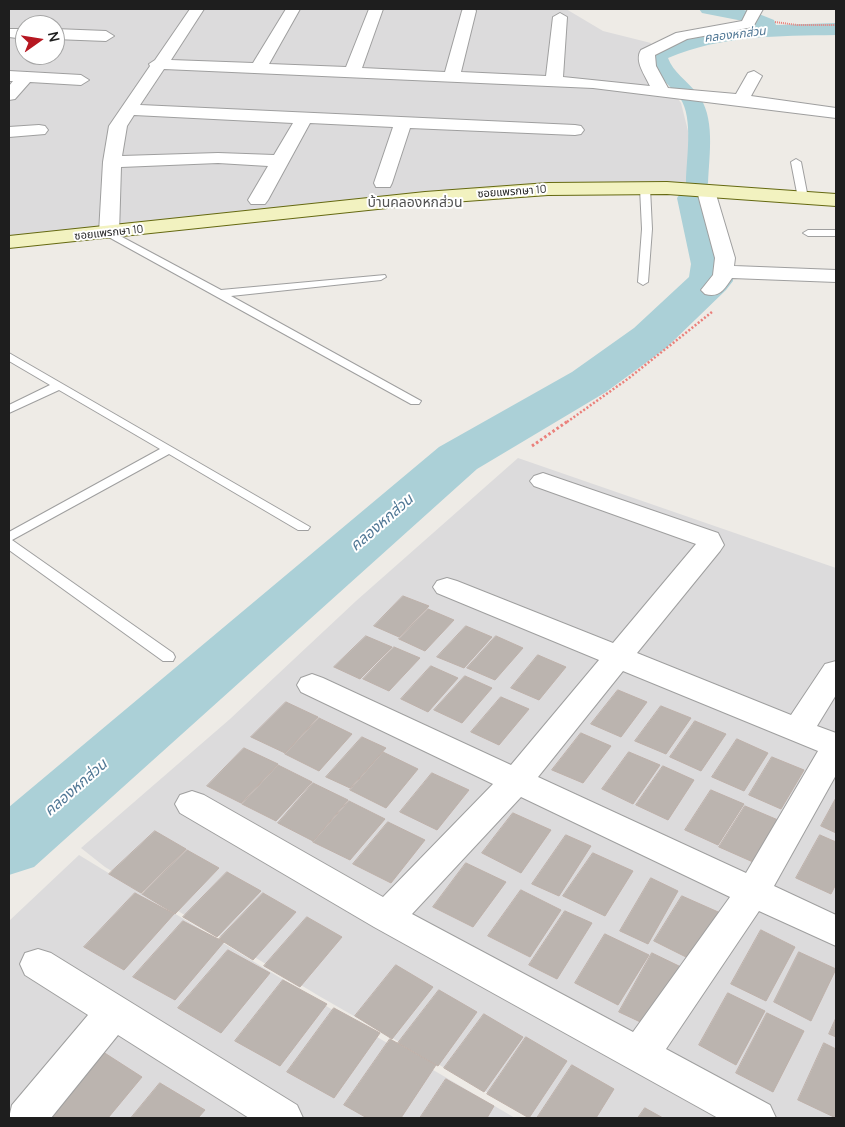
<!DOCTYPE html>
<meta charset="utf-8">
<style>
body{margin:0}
#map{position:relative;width:845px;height:1127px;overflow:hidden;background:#eeebe6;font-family:Manrope,sans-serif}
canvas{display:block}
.frame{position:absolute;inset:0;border:10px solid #1e1e1e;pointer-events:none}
.north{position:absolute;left:15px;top:15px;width:50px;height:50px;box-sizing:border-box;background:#fff;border:1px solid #a5a5a5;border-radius:50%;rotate:77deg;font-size:14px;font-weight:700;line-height:20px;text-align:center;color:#1e1e1e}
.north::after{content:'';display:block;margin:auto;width:18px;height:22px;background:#b61721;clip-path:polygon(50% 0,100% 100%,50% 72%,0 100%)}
</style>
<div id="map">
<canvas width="845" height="1127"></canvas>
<div class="frame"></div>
<div class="north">N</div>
</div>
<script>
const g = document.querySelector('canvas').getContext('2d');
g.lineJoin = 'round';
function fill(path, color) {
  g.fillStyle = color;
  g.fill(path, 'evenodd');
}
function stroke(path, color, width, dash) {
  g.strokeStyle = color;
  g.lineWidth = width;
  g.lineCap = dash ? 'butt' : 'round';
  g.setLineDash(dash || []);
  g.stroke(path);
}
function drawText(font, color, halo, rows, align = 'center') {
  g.font = font + ' Manrope,"Noto Sans Thai",sans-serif';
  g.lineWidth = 4;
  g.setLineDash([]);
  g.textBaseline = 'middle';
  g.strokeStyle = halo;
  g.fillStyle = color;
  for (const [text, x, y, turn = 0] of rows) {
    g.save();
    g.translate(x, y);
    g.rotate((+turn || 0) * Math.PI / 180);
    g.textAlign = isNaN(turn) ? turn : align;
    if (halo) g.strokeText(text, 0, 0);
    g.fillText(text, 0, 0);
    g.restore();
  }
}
fill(new Path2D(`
 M9,9H566L603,31L651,43L649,61L681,103L690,139L692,188L617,187L9,241ZM25,25H55V55H25Z
 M518,458L836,568V1118H532L319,996L105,867L81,848L230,719L356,601Z
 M79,855L377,1037L515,1118H9V921Z`), '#dcdbdc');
fill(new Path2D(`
 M699,9H738L754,12L774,20L776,25L836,23V35C778,36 722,35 668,58C673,72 687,81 697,93C716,117 709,154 708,183L705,188L697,190L689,188L686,183C686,160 694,118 680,98C668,83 654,74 647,55L650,51L700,34L756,26L743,21L702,13Z`), '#abd0d7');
fill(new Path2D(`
 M697,186L711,190L717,198L733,264V281L726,290L666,348L606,392L477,469L34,867L9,875V807L439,447L572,372L634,328L689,277L691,264L677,198L683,190Z`), '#abd0d7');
const building = new Path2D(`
 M403,596L429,606L399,637L374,626Z
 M428,609L454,620L425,651L399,639Z
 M466,626L492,637L464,668L437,657Z
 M366,636L392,647L360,679L334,667Z
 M496,636L523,648L495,680L467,668Z
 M394,647L420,658L389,691L363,679Z
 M538,655L566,667L539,700L511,688Z
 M431,666L458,678L428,712L401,699Z
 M465,676L492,688L462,723L434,710Z
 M618,690L647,702L621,737L591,724Z
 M501,697L529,709L499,745L471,732Z
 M286,702L318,717L285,753L251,737Z
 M661,706L691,718L666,754L635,741Z
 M319,718L352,734L319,771L285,754Z
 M695,721L726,734L701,771L670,757Z
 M581,733L611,746L583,783L552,770Z
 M362,737L386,748L350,788L326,777Z
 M737,739L768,753L744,791L712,777Z
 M244,748L278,764L241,803L207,786Z
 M383,752L418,769L386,808L350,790Z
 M629,752L660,765L633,804L602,789Z
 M772,757L804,770L781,809L749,795Z
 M278,765L312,782L276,821L242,804Z
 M663,766L694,780L668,820L636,805Z
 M432,773L469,790L437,830L400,812Z
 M313,783L348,800L313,841L278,823Z
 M711,790L744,804L718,845L685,830Z
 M836,798V833L821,826Z
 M349,801L385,819L350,860L313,842Z
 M745,806L778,820L753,862L719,847Z
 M513,813L551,830L521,873L482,853Z
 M388,822L425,840L391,883L353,864Z
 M155,831L186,849L141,893L109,874Z
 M566,835L591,846L559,896L532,884Z
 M820,835L836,842V884L831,894L796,878Z
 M187,850L219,868L175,914L142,894Z
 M593,853L633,871L605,916L563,896Z
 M466,863L506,882L473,927L433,907Z
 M227,872L261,891L217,937L183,917Z
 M651,878L678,891L648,944L620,931Z
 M521,890L561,910L530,957L488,936Z
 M135,893L174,914L124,970L84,947Z
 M263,893L296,912L253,960L219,939Z
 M682,896L725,915L698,963L654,941Z
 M565,911L592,923L557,979L529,965Z
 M307,917L342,937L300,987L264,966Z
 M183,921L224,942L175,1000L133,977Z
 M761,930L795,947L766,1001L731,984Z
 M605,934L649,955L618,1005L575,983Z
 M228,950L270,973L221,1033L178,1008Z
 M799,952L836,969L811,1021L774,1002Z
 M652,953L681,967L649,1026L619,1012Z
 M396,965L433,987L392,1039L355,1016Z
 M283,980L327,1004L280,1066L235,1041Z
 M439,990L477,1012L438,1066L398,1043Z
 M728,993L765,1011L736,1065L699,1045Z
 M334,1008L380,1033L334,1098L287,1072Z
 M767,1013L804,1031L773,1092L736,1073Z
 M484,1014L523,1037L484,1092L444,1068Z
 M836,1018V1037L829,1034Z
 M526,1037L567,1061L529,1118L487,1094Z
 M390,1039L436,1065L401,1118H367L344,1105Z
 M824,1043L836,1049V1118L798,1100Z
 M100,1050L142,1077L108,1118L42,1117Z
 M572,1065L614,1089L596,1118H537Z
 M446,1079L494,1106L487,1118H420Z
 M160,1083L205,1110L198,1118H131Z
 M645,1108L663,1118H638Z`);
fill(building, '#bbb4af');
stroke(building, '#beb1aa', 1);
const lane = new Path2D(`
 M796,159L801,162L808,198L803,201L798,198L791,162Z
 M645,185L650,188L652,229L648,282L643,285L638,282L642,229L640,188Z
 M109,230L221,290L385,275L386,277L381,280L231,296L421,401L419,404H411L105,235V231Z
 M836,230V236H808L803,233L808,230Z
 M9,353L310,527L308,530H298L169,454L12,540L173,653L175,657L173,661H163L9,550V532L160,449L59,390L9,413V405L50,385L9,361Z`);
const street = new Path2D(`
 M190,9H204L171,60L253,63L286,9H300L269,64L346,67L369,9H383L362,68L445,72L462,11L463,9H475L476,11L461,72L546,76L553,17L560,13L567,17L563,77L650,86C645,75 634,61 641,50L676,33L742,21L748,9H763L753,27L687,39L655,55L656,66L668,88L736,94L748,73L754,71L762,76L751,96L836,108V118L593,88L164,69L140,105L575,125L581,126L584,130L581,134L575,135L410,128L392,183L390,187H376L374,183L393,127L310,123L268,200L265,204H251L248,200L268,166L218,163L121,167L119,233L116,237H102L99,233L103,162L109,126L150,66L149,64L155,60ZM134,115L293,123L274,155L218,153L122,156L127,126Z
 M9,29H25V39L9,37Z
 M55,29L106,31L114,36L106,41L55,39Z
 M9,71L81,75L89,80L81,85L30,82L15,99L9,100V86L13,81H9Z
 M39,125L45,126L48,130L45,134L9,137V127Z
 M706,185L713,187L715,191L735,258L734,266L836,270V282L732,278C724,290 719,298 705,294L701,290L713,275L715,258L697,191L699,187Z
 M543,473L718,533L724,545L720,551L637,653L791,715L825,664L836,661V695L817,726L836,733V775L774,886L836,915V946L759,911L666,1049L770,1105L776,1118H718L374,927L180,813L175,804L180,795L192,791L204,795L383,897L493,784L301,692L297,685L301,678L312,674L323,678L511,765L599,660L437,593L433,587L437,581L447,578L457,581L613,643L696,544L534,486L530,481L534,476ZM623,671L818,751L746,873L538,777ZM521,797L730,897L633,1032L412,914Z
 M38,949L51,953L297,1105L303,1118H249L118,1035L51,1118H9L12,1105L88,1015L25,975L20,964L25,953Z`);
const secondary = new Path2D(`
 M667,182L836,194V206L667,194L548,195L425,204L9,248V236L425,192L548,183Z`);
stroke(lane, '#9f9f9f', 2);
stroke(street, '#9f9f9f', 2);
stroke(secondary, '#656911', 2);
stroke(new Path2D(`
 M775,22L797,25H836`), '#ea807b', 2, [1, 1]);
stroke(new Path2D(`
 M567,422L629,378L712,312`), '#ea807b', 2.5, [2, 2]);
stroke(new Path2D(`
 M532,446L568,421`), '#ea807b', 3, [2.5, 2.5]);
fill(lane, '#fff');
fill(street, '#fff');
fill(secondary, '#f2f2c0');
drawText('11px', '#1e1e1e', '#fff', [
 ["ซอยแพรกษา 10",512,192,-4],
 ["ซอยแพรกษา 10",109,233,-6]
]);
drawText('italic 12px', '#4f7694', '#fff', [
 ["คลองหกส่วน",735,35,-7]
]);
drawText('14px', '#515151', '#fff', [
 ["บ้านคลองหกส่วน",415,203]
]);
drawText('italic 15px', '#4f7694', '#fff', [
 ["คลองหกส่วน",382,523,-41],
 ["คลองหกส่วน",76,788,-41]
]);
</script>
